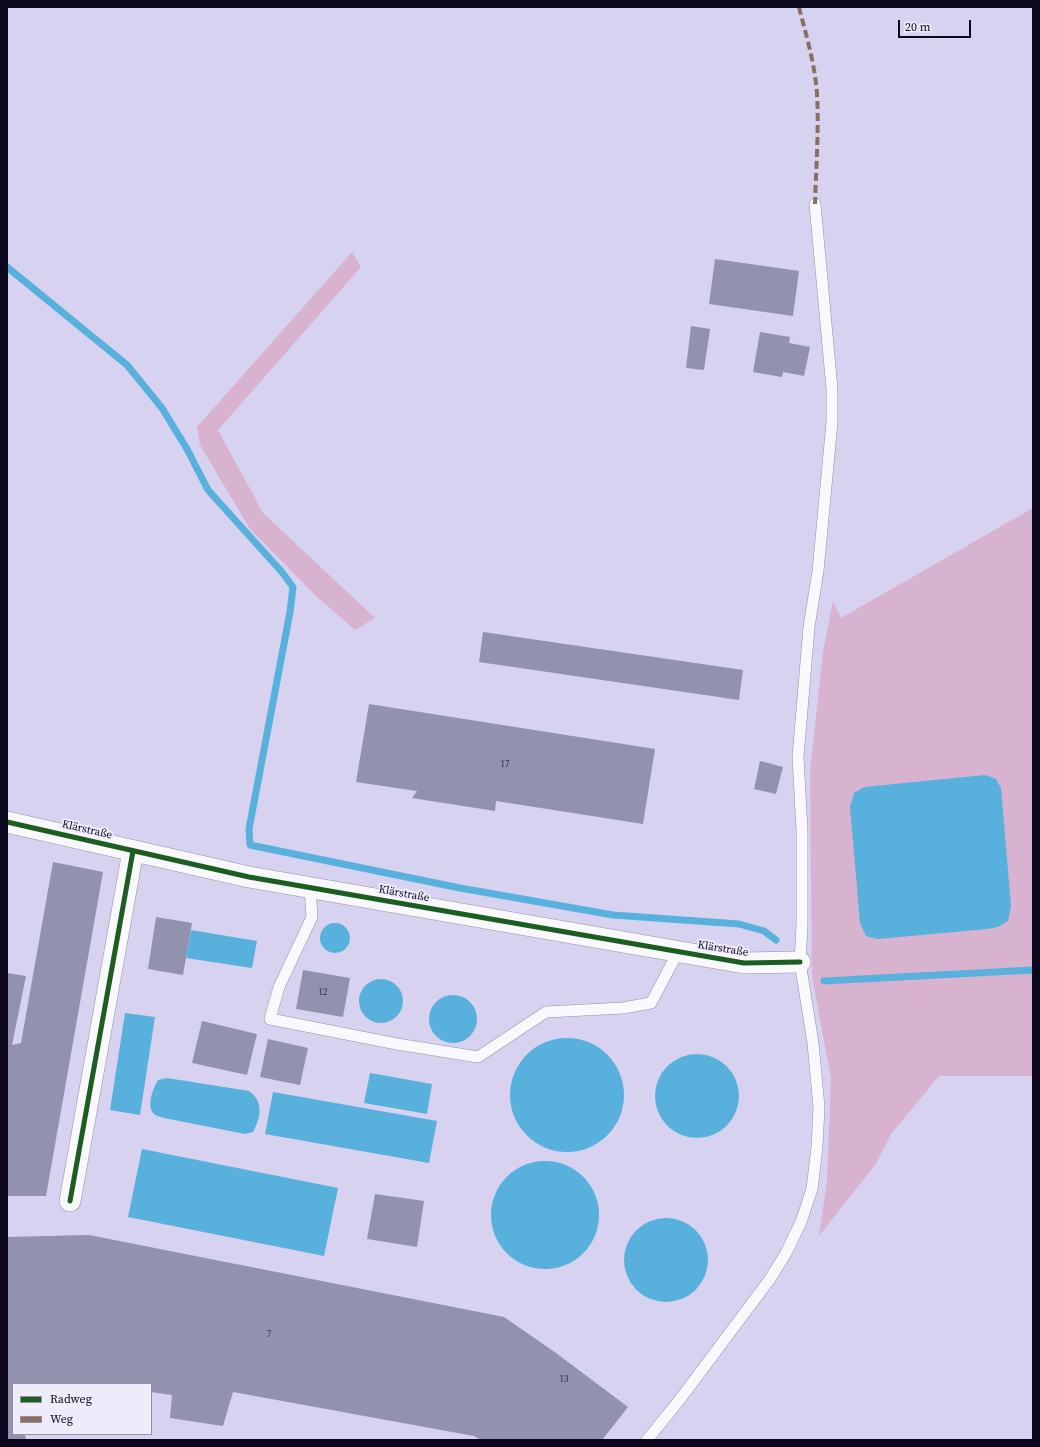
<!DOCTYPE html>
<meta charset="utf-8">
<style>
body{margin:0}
#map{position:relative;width:1040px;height:1447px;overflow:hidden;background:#d6d2ef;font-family:"Source Serif 4",serif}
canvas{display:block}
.frame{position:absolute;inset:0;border:8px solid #0c071d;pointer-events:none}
.legend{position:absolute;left:12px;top:1383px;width:140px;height:52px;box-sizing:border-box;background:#eeecfa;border:1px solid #9490a2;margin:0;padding:5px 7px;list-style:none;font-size:12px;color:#0c071d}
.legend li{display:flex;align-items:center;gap:8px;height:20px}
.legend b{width:20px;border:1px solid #9490a2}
.scale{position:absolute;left:898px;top:20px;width:73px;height:18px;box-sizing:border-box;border:2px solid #0c071d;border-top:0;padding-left:5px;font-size:12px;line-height:14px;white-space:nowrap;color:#0c071d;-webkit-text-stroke:3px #eeecfa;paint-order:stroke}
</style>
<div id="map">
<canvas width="1040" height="1447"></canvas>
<div class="frame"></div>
<ul class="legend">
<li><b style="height:5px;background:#1b5e20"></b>Radweg</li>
<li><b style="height:5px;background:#8d6e63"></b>Weg</li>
</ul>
<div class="scale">20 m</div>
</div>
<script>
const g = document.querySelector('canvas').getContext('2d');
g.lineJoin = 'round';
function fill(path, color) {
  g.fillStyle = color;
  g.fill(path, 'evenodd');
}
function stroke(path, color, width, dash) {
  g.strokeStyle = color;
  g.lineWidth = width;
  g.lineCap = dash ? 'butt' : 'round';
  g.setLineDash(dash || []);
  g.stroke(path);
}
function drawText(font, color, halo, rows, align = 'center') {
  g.font = font + ' "Source Serif 4",serif';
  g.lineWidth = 4;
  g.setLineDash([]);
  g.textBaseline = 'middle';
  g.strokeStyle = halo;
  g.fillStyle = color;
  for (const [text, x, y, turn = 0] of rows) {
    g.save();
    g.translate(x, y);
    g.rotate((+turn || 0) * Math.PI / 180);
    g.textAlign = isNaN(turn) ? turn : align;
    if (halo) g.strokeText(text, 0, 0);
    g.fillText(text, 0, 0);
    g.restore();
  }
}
fill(new Path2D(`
 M352,252L361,267L218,430L263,513L375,618L355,630L314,594L250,529L200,445L197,427Z
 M1033,508V1076H939L892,1133L875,1165L819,1236L827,1181L831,1079L812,976L810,772L823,652L833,601L841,618Z`), '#d7b3d0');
fill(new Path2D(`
 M985,775L996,779L1001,788L1011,906L1008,921L998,927L987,929L878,939L866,936L860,923L850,807L854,793L864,787Z
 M320 938a15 15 0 1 1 30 0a15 15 0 1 1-30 0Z
 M191,930L257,941L252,968L186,958Z
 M359 1001a22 22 0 1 1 44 0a22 22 0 1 1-44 0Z
 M429 1019a24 24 0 1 1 48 0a24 24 0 1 1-48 0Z
 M125,1013L155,1017L140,1115L110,1110Z
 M510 1095a57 57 0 1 1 114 0a57 57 0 1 1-114 0Z
 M655 1096a42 42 0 1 1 84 0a42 42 0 1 1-84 0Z
 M370,1073L432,1084L427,1114L364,1103Z
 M167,1078L249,1091C264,1102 261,1117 253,1132L245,1134L164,1118C161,1117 156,1116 154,1114C146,1106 153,1088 158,1080Z
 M273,1092L437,1121L429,1163L265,1134Z
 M142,1149L338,1188L324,1256L128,1217Z
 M491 1215a54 54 0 1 1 108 0a54 54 0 1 1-108 0Z
 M624 1260a42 42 0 1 1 84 0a42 42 0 1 1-84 0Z`), '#58b0dd');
stroke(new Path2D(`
 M7,267L127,365L162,408L187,449L208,490L281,571L293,587L290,612L249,829L250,845L460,888L613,915L739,924L764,931L776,940
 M824,981L1033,970`), '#58b0dd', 7);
fill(new Path2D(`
 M715,259L799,271L793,316L709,304Z
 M691,326L710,329L704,370L686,368Z
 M760,332L790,337L789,343L810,347L804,376L783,372L782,377L753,372Z
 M483,632L743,670L739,700L479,662Z
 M369,704L655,749L643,824L496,801L495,811L412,798L417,791L356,782Z
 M760,761L783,767L776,794L754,789Z
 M53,862L103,872L46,1196H7V973L26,976L12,1045L21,1043Z
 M156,917L192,923L183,975L148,969Z
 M303,970L350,978L343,1017L296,1009Z
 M202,1021L257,1034L247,1075L192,1063Z
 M268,1039L308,1048L300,1085L260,1077Z
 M375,1194L424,1201L417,1247L367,1239Z
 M89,1235L504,1317L556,1353L628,1407L602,1440H481L474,1436L233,1392L223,1426L170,1418L172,1395L151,1392V1384H13V1434H25L26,1440H7V1237Z`), '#9192ae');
const service = new Path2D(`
 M310,888L312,917L279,987L270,1019L397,1044L478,1057L546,1012L623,1008L651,1003L678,952
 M647,1440L681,1398L770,1279L786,1253L801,1222L812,1189L817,1147L819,1107L813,1043L800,962L802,926V831L798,757L809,627L818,571L832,422V389L815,204`);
const minor = new Path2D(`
 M7,822L249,877L744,963L800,962
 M70,1201L133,851`);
stroke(service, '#9491a8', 12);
stroke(minor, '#9491a8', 22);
stroke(service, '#f9f8fd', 11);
stroke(minor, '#f9f8fd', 21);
stroke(new Path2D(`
 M799,7C806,35 815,64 817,94C819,131 816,167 815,204`), '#8d6e63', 4, [8, 4]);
stroke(new Path2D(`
 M7,822L249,877L744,963L800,962
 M70,1201L133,851`), '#1b5e20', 5);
drawText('9px', '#2d2a41', null, [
 ["17",505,765],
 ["12",323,993],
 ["7",269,1335],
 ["13",564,1380]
]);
drawText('11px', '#0c071d', '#eeecfa', [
 ["Klärstraße",87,830,13],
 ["Klärstraße",404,894,10],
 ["Klärstraße",723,949,9]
]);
</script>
